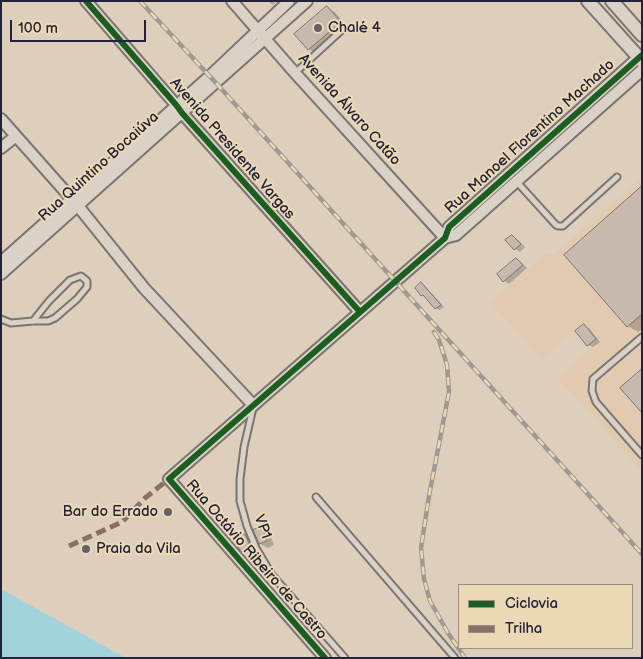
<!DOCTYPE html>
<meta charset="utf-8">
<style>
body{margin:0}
#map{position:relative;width:643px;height:659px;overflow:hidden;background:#decfbd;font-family:"Balsamiq Sans",sans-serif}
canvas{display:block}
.frame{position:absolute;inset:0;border:2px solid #22223b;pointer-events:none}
.legend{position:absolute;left:458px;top:584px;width:175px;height:65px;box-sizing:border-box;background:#ebd8b5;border:1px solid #9b8f84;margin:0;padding:6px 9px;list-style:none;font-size:15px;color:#22223b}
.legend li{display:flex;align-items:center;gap:10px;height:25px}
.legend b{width:25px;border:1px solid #9b8f84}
.scale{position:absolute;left:10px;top:20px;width:136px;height:22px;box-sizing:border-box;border:2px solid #22223b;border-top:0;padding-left:6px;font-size:15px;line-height:18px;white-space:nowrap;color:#22223b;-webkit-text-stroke:4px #ebd8b5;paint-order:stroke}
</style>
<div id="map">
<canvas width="643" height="659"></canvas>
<div class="frame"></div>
<ul class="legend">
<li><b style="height:6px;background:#1b5e20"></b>Ciclovia</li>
<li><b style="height:6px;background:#8d6e63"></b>Trilha</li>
</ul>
<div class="scale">100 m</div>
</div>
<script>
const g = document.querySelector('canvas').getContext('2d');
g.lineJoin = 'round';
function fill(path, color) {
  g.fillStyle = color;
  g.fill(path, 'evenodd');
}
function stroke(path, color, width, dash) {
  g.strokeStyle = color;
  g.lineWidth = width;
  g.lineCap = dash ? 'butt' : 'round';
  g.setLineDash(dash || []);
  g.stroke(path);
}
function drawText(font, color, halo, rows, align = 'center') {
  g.font = font + ' "Balsamiq Sans",sans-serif';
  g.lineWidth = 4;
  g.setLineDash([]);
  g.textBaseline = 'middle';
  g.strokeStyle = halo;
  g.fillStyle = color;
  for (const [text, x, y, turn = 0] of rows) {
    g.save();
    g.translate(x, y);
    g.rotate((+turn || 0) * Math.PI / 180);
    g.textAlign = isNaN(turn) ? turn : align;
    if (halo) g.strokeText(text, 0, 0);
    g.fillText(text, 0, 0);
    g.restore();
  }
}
fill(new Path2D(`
 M642,177V472L558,378L599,340L584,322L542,360L490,302L546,253L554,254Z`), '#e2cab1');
fill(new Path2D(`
 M1,589L126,658H1Z`), '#a2d2dc');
fill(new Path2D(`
 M267,1H277L273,5Z
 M327,8L335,12L347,27L316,54L309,49Z
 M642,188V329L638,332L628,326L566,255Z
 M512,236L517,239L525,247L520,252L515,249L507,241Z
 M516,259L521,262L527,268L509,284L504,281L499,274Z
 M421,284L425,286L444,307L439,310L436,308L426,297L422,295Z
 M584,326L589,328L600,342L593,347L588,345Z
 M262,528L269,532L274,545L268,548L260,544L255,531Z
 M245,535L253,539L258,552L250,555L242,551Z`), '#0003');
const building = new Path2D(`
 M327,6L341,22L308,50L294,34Z
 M642,186V314L627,327L564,255Z
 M512,235L521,244L514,250L505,240Z
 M516,258L523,265L503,282L497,274Z
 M421,282L441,305L435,309L423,295L421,296L415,288Z
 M584,324L596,339L587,346L575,331Z
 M642,369V413L620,388Z
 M262,527L267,541L259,544L253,530Z
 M245,534L251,548L242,552L239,549L235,538Z`);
fill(building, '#c8b9ae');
stroke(building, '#7b7471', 1);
const service = new Path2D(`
 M295,73L343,29
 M516,181L556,225L558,226H563L617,177
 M1,319L11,323L33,321H48L55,318L77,299L87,287V281L81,276L70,280L49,301L33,321
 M642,337L593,379L592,391L596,402L642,455
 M253,408L244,447L240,479V501L247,526L256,548L272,575L345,658
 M316,497L455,658`);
const minor = new Path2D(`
 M86,1L177,106L182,113L360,312
 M232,1L295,73L445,238
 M1,119L78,206L144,288L253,405
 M1,148L16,136
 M445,238L456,235L642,70
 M1,262L210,76L289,1
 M1,274L307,1
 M325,658L169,479L445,238L449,227L638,58`);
const tertiary = new Path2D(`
 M588,1L642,61
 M612,1L642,35`);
stroke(service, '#7b7471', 9);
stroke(minor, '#7b7471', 14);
stroke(tertiary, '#7b7471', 16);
stroke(service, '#dad2c6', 5);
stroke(minor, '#dad2c6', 10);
stroke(tertiary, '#dad2c6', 12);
const rail = new Path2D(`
 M140,1L216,83L642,554
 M434,332L439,340L447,365L449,392L429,496L421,548L424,579L430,601L448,633L465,658`);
stroke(rail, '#9f9992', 4.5);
stroke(rail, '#ebd8b5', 2.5, [8]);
stroke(new Path2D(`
 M69,546L122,522L145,498L169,479`), '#8d6e63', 5, [10, 5]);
stroke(new Path2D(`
 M86,1L177,106L182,113L360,312
 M325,658L169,479L445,238L449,227L642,55`), '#1b5e20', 6);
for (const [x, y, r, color] of [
 [318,28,5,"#645f68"],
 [168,512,5,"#645f68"],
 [86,549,5,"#645f68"]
]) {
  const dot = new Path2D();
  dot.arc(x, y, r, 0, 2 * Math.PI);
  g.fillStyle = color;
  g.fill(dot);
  stroke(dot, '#ebd8b5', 2);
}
drawText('15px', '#22223b', '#ebd8b5', [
 ["Chalé 4",328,28],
 ["Bar do Errado",158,512,"right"],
 ["Praia da Vila",96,549]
], 'left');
drawText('15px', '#22223b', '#ebd8b5', [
 ["Avenida Álvaro Catão",349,110,48],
 ["Rua Manoel Florentino Machado",530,137,-42],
 ["Avenida Presidente Vargas",232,149,49],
 ["Rua Quintino Bocaiúva",99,167,-42],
 ["VP1",262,527,70],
 ["Rua Octávio Ribeiro de Castro",256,560,49]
]);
</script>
